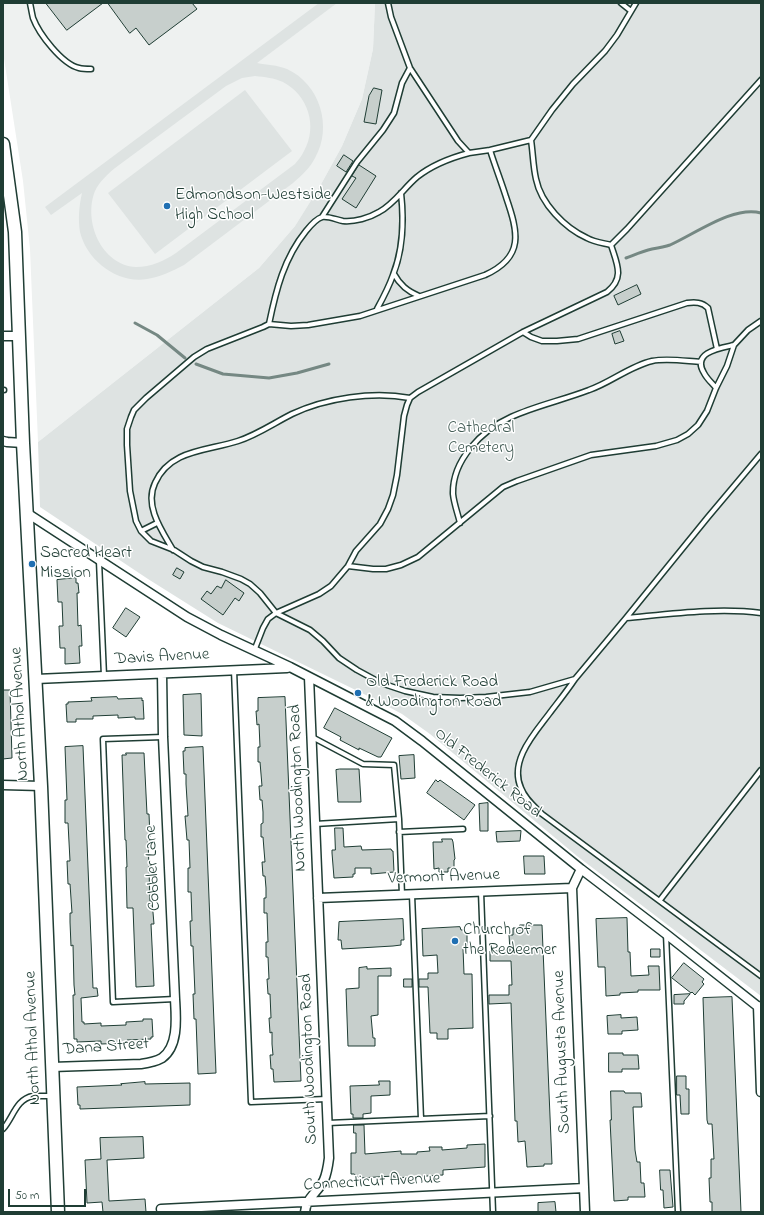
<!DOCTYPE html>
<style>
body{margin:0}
#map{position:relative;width:764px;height:1215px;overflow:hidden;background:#fff;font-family:"Indie Flower",sans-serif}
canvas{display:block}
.frame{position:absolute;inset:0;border:4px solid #1f3d34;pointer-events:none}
.scale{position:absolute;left:8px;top:1189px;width:78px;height:18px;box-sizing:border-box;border:2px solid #1f3d34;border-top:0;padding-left:5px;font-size:12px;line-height:14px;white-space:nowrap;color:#1f3d34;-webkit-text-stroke:3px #fff;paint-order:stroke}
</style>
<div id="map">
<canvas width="764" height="1215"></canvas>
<div class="frame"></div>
<div class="scale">50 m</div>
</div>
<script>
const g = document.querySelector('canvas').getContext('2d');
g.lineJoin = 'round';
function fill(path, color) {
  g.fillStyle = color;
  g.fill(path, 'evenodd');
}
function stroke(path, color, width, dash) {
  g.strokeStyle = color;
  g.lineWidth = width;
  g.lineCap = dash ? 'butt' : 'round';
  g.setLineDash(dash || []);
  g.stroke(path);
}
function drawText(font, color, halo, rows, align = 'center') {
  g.font = font + ' "Indie Flower",sans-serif';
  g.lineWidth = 3;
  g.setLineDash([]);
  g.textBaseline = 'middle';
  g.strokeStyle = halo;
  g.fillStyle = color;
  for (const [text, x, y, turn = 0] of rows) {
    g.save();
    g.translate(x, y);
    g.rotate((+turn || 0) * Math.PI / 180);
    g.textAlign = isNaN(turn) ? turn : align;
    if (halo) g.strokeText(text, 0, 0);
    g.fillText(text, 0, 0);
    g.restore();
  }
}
fill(new Path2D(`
 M3,3H375L373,49L362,99L342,146L320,186L295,226L259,268L38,442L30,249L23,181L3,52Z`), '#eef1f0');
fill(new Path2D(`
 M319,3H337L257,63C267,65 277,65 287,69C320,84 333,127 315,158C310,168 302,175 293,183L184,265C172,271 161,277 147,279C118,284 87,261 80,232C78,219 79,206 82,193L51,215L45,207ZM255,76C265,77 274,78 283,82C308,95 318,126 304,151C302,156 298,160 295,164L176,253C164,261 151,267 136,267C101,265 83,221 95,191C99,182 108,174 115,168L226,86L242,78Z
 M375,3H761V996L577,856L430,734L402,714L372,698L218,623L148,579L40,507L38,442L259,268L295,226L320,186L342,146L362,99L373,49Z
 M245,90L292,151L155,254L108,193Z`), '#dee3e2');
stroke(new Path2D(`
 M626,258C634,255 643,251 652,249C658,248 664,247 670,245C695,234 734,205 761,213
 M135,323L157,335L185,358
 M196,364L223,374L269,378L297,373L329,364`), '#758883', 3);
const building = new Path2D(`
 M46,3H103L67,30Z
 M108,3H192L197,9L149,45L136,28L130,33Z
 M374,88L382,90L376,124L364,122L369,96Z
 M344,155L353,161L346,172L337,166Z
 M359,165L376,176L356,208L342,199L356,178L352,176Z
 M637,285L641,294L618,305L614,296Z
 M620,331L624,341L615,344L612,334Z
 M177,568L184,572L180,579L173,575Z
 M76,578V583H78L79,593H77L78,626L81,625L82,646H79L80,663L65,664V648H60L59,626H63L62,602H58L57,580Z
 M226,580L244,593L239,601L235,598L223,615L201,599L207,591L211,594L217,586L221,588Z
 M126,608L140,617L126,637L113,628Z
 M3,690H10L12,758L3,759Z
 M201,694L202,736L184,735L183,695Z
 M117,697L118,699L142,698V701L143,700L144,719H135V717L118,718V715L93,716V719H76V722H67L66,704H68V702L92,701L91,698Z
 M285,697L301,1081L274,1082L273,1069H271L270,1055H273L272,1044V1032L270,1033L269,1018H271L270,994H268L267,979H269L268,957H266V942H268L267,913H264V898H266V888L265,876H263L262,862H265L264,850L263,837H261V824L263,823V812L262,800H260L259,786H262L260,762H258V747H260L259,724L257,725L256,711H258V698Z
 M335,708L392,738L381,757H378L359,748V750L340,740L341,737L324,728Z
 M83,746L93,988H97L98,996L81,998L82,1022H84V1024L101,1023V1026L126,1025V1022L143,1021V1019H152L153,1037H151V1039L127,1040V1043L101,1044V1041L77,1042V1039H74L73,995H75L74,985L73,945L71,946L70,922V913H72L70,884H68L67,861H70L68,823H65V800H67L65,747Z
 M203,747L216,1073L198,1074L196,1019H194L193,994H195L193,946H191L190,921H192L191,892H188V868H190L189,840H187L185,816H188L186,784V774H184L183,751H185V748Z
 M126,753H144L147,814H149L150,837L148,838L150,901H152L154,924H151L154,986L136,987L133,908H127L126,867H127L126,840H125L122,755H126Z
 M414,755L415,778L401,779L399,756Z
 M340,769H359L361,802H338L336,770Z
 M436,780L438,782L440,780L475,805L464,820L427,793Z
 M488,803V831H480L479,804Z
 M335,828H343L344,847L361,846L362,850L391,849L392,851H393L394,872L371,874V868H355V874H353V877L334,878L332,853V850H335Z
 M521,831L520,841L497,842L496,832Z
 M442,839H452L453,842L455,859L454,860V868H448V872H439V868L434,869L433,842H442Z
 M524,856H544L545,874H525Z
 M627,918L628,952H630L631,976L649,975L648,966H659L660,990H638V992L620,993V995L606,996L605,967H598L596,919Z
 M403,919L404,940H401V945L393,946L342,949L341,940H338L339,922Z
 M520,925H542L552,1164H544V1166L527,1167L525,1141L518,1142L517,1121H515L511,1003L489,1004V995H509V985H512L511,961H490V951H510L509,935H513V928H520Z
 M460,927L461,930H464L465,934H467V948H463L464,974H472L473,1028L448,1029V1039H437V1033H430L428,987H419V979H428V973H438L437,955L423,956L422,929Z
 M651,949H660V957H651Z
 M684,963L704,979L702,982L704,984L695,995L692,992L691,993L672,978Z
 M367,967V969L391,968V976H378V1015L371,1016L373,1038H375V1046H348L346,989L359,988V968Z
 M404,979H412V987H404Z
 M690,994L684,1001V1004H674V995Z
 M732,997L741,1212H712V1202H710L709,1178H711V1159H714L712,1124H708L707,1120L703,998Z
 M621,1015V1018L637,1017L638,1030L622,1031V1034H608L607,1016Z
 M609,1053H623V1055H638L639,1069H622V1072H609Z
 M677,1076H686V1089H689V1114H681L680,1095H677Z
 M379,1081H390V1095L371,1096V1113L363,1114V1118H353V1114H351L350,1086L379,1085Z
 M145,1082V1084L190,1083V1105L80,1109V1105H78L77,1087L122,1085L121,1084Z
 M611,1091H624L625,1093H641L642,1107H633L635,1150L637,1162H640L641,1183H644L645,1197H628V1200L614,1201L610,1120H611Z
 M354,1125H364L365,1154L401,1151V1154H417V1152L430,1151L429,1147H442V1150L467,1148V1145L485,1144V1167L443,1170V1175L394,1178V1176L360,1178L354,1174H351V1153H356V1133H354Z
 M143,1137L144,1158L107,1160L109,1201L145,1199L146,1212H103L102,1202L87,1203L85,1160L101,1159L100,1138Z
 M660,1170H670L673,1207L664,1208L663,1190H661Z
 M555,1202L556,1212H538V1203Z`);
fill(building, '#c7cfcc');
stroke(building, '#1f3d34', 1);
const lane = new Path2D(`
 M30,3C31,8 32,14 33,18C39,34 62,64 79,68C83,69 87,69 91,69
 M388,3L391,17L410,68L458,141L469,153L490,150L531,140L552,110L573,84L605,51L617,35L636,3
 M621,3L631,11
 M531,140C533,153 533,166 536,179C541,204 565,228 587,238C594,242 603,243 611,245L627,229L761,80
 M490,150C495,166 501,181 506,197C518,232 525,257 485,275L360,316L308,325L291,326L269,324L263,327L207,349L194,357L146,398L134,410L131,417L127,429V445L130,491L136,521L141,531L151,541L174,550L191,561L203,567L222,572L241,579L250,584L260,593L276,613L310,630L323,641L339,658L357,670L381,683L405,691L433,697L460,698L486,697L530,692L575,679L626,618C669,614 719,607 761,613
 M322,217L357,162L383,130L394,113L402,83L410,68
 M394,274C400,285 407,291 419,296
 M377,309C383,298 389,287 393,275C403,250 404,220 401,193
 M269,324C276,290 284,258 306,231C310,226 316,219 322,217C329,216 337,220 343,221C355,222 369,218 379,212C394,204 404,188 417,177C432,165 450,158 469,153
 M523,332L531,337L542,341H557L578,339L687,303C695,302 702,302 708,308L717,349
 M716,388C712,383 707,379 704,373C691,352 721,348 734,345
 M3,390H4
 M460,523C458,514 454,504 453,494C452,460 482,430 511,417C535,406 563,400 589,390C610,383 630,366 652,361C667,358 685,361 701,362
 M141,531L157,523
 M173,550C162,531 144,506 155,483C170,449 208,451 238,441C257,435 274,423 292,414C326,398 373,391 410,398L418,392L523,332L607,292C625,278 617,264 611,245
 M99,561L104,676
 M348,566L373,569H386L401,565L418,557L503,487L517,481L591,455L656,446L677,440L688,434L698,425L707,411L716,388L727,366L734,345L748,330L761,321
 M626,618L708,517L761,454
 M254,651L263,628L268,619L276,613L319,594L331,586L348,566L356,551L380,524L388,509L393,495L397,475L404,416L407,405L410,398
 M234,670L251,1102L327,1099
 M575,679C567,691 558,702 549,714C534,734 509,761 521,788C525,799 534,806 542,814L761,976
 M163,737L103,739L113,1002L175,999
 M312,737L363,764L394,765L399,819L402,895
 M315,824L399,819
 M399,832L463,829
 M481,892L493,1212
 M412,895L421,1119
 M660,900L761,770
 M666,934L678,1212
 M328,1123L490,1116
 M3,1129C13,1118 16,1099 33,1096C40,1096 46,1096 53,1096`);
const street = new Path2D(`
 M3,336H19
 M3,441L7,442L23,443
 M27,513L187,617L221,635L290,667L395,721L422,741L581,869L666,934L761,1009
 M36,679L287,668
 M3,785L41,786
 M581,869L572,888L585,1212
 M318,898L572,888
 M758,1006L761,1092
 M52,1067L141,1064C148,1063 155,1062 162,1058C179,1046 176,1017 175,999L163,737L162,674
 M161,1209L584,1188
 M305,1212C306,1198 318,1192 324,1180C327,1173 328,1166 329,1158L309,677`);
const secondary = new Path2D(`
 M3,144L15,232L23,443L41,786L58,1212`);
stroke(lane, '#1f3d34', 7);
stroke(street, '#1f3d34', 11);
stroke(secondary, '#1f3d34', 15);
stroke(lane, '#fff', 4);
stroke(street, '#fff', 8);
stroke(secondary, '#fff', 12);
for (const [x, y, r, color] of [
 [167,206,4,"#1f6fb2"],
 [32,564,4,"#1f6fb2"],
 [358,693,4,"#1f6fb2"],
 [455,941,4,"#1f6fb2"]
]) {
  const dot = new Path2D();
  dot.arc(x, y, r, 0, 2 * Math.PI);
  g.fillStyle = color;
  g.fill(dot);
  stroke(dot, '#fff', 1.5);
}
drawText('17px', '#1f3d34', '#fff', [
 ["Edmondson-Westside",175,196],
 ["High School",175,216],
 ["Sacred Heart",40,554],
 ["Mission",40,574],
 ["Old Frederick Road",366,683],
 ["& Woodington Road",366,703],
 ["Church of",463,931],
 ["the Redeemer",463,951]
], 'left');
drawText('17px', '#455e57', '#fff', [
 ["Cathedral",481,429],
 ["Cemetery",481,449]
]);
drawText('17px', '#1f3d34', '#fff', [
 ["Davis Avenue",162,658,-3],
 ["North Athol Avenue",21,714,-93],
 ["Old Frederick Road",487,774,39],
 ["North Woodington Road",299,788,-92],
 ["Cobbler Lane",154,868,-93],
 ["Vermont Avenue",444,878,-2],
 ["North Athol Avenue",34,1038,-92],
 ["Dana Street",106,1048,-4],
 ["South Augusta Avenue",563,1052,-92],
 ["South Woodington Road",310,1059,-92],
 ["Connecticut Avenue",372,1183,-3]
]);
</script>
